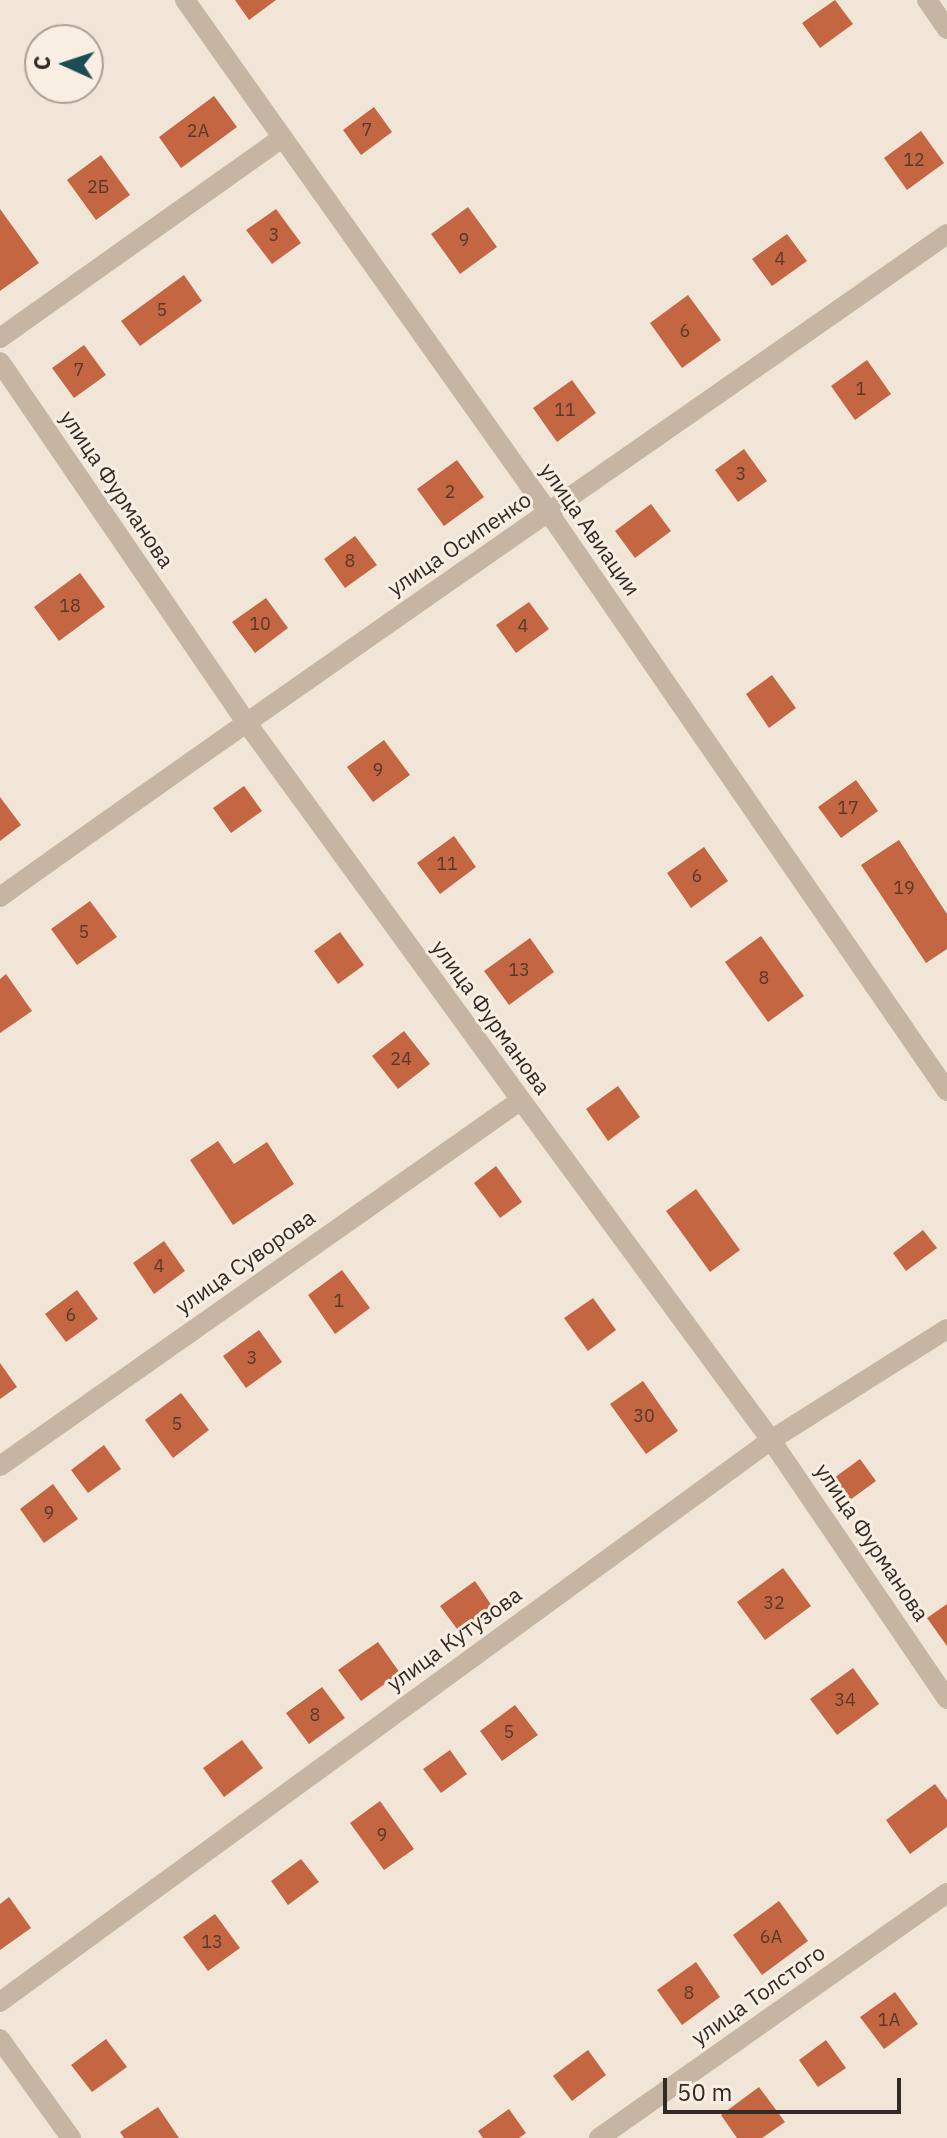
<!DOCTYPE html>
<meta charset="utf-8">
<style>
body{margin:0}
#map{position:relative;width:947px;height:2138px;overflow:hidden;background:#f0e5d7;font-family:"IBM Plex Sans",sans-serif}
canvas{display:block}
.north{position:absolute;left:24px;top:24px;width:80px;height:80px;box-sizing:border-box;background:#f8efe2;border:2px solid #a9a096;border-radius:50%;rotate:273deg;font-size:22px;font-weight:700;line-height:32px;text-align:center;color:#322a25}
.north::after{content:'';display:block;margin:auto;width:28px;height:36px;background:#1c4d53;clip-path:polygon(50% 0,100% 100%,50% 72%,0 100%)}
.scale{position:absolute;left:663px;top:2078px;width:238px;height:36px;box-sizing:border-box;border:4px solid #322a25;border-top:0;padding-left:10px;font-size:24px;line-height:28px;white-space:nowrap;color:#322a25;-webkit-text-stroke:6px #f8efe2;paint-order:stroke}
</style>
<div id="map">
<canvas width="947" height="2138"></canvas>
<div class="north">С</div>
<div class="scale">50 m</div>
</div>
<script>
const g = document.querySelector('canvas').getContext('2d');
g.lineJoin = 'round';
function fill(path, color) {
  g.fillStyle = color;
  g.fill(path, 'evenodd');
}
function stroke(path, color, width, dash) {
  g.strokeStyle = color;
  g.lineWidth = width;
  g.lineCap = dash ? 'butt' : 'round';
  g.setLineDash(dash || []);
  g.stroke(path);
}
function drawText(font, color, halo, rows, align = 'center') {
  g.font = font + ' "IBM Plex Sans",sans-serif';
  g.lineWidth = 6;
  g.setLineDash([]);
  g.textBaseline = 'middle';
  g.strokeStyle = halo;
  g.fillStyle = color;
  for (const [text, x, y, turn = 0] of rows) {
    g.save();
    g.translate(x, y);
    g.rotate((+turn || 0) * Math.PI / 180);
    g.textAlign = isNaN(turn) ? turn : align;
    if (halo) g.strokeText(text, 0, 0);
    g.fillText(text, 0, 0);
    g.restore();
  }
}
fill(new Path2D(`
 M235,0H276L249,20Z
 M835,0L853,24L820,48L802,23Z
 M214,96L237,127L181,168L159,137Z
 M374,107L392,132L361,155L343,130Z
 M921,131L944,163L907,190L884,158Z
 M101,155L130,195L96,220L67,180Z
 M468,207L497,247L460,274L431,234Z
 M0,209L39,263L0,291Z
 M276,209L301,243L272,264L246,230Z
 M787,234L807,261L772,286L752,259Z
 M184,275L202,301L140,346L121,321Z
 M688,295L721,340L682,368L650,323Z
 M84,345L106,375L74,398L52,368Z
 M867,360L891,394L855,420L831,386Z
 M572,380L596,413L557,442L533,408Z
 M744,449L767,481L738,502L715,470Z
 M457,460L484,497L444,526L417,489Z
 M651,504L671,531L635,558L615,531Z
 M355,536L377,565L345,588L324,559Z
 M80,573L105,607L59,641L34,607Z
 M266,598L288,628L255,653L232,622Z
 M529,602L549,629L516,653L496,625Z
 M772,675L796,708L769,728L746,694Z
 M384,740L410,775L373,802L347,767Z
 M856,780L878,811L841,838L818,807Z
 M244,786L262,811L231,833L213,808Z
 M0,797L21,825L0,841Z
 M454,836L476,867L440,894L417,863Z
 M899,840L947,914V949L926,963L861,865Z
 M704,847L728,881L691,908L667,873Z
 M90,901L117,937L77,965L51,929Z
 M340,932L364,965L338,984L314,951Z
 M761,936L804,996L768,1022L725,962Z
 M530,938L554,972L509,1005L484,971Z
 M6,974L32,1011L0,1033V979Z
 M404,1031L430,1064L398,1089L372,1056Z
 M618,1086L640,1117L608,1141L586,1109Z
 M218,1141L234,1164L267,1142L294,1184L233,1225L190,1160Z
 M496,1166L522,1202L500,1218L474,1183Z
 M696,1189L740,1250L710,1272L666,1211Z
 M923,1230L937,1248L906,1271L893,1253Z
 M164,1241L185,1271L154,1294L133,1263Z
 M342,1270L370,1308L335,1334L308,1295Z
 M77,1290L98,1319L66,1342L45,1314Z
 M593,1298L616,1330L588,1351L564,1318Z
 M259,1330L282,1362L246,1388L223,1356Z
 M0,1363L17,1387L0,1399Z
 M643,1381L678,1431L646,1454L610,1404Z
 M181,1393L209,1430L173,1458L145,1420Z
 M104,1445L121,1469L88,1493L71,1470Z
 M860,1459L876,1481L843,1505L827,1483Z
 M53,1484L78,1519L44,1543L20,1509Z
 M783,1568L811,1606L765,1640L737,1602Z
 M475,1581L494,1609L460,1633L440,1606Z
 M947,1604V1646L927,1618Z
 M378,1642L400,1673L361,1701L338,1670Z
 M853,1668L879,1704L837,1735L810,1699Z
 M322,1687L345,1718L309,1744L286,1713Z
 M515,1705L538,1735L502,1761L480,1731Z
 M242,1740L263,1768L224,1797L203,1768Z
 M450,1750L467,1774L441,1793L423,1769Z
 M935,1784L947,1800V1827L910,1854L886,1820Z
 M380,1801L414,1849L384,1870L350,1823Z
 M301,1859L319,1882L288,1905L271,1881Z
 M9,1897L31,1928L0,1950V1904Z
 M779,1901L808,1941L762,1975L733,1935Z
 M215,1914L240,1948L208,1971L183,1937Z
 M696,1962L720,1997L682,2025L657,1990Z
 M895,1992L918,2024L884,2049L860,2017Z
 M106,2039L127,2067L92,2092L71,2065Z
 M826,2040L846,2068L818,2087L799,2060Z
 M588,2050L606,2075L572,2101L553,2076Z
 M759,2087L785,2122L762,2138H737L721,2115Z
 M158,2107L179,2138H124L120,2132Z
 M509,2109L526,2133L519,2138H483L478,2131Z`), '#c36641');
stroke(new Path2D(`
 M185,0L549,513L947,1091
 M927,0L947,29
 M0,338L282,138
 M0,362L246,722L521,1100L771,1440L947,1699
 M0,897C314,673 632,455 947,234
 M0,1466L521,1100
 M0,2002L771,1440L947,1329
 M0,2039L71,2138
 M599,2138L947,1893`), '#c7b5a3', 20);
drawText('18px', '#56392c', null, [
 ["7",367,131],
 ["2А",198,132],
 ["12",914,161],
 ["2Б",98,188],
 ["3",274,236],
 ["9",464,241],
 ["4",780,260],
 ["5",162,311],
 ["6",685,332],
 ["7",79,371],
 ["1",861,390],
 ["11",565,411],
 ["3",741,475],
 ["2",450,493],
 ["8",350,562],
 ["18",70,607],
 ["10",260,625],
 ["4",523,627],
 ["9",378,771],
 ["17",848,809],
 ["11",447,865],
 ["6",697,877],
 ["19",904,889],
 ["5",84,933],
 ["13",519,971],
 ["8",764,979],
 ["24",401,1060],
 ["4",159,1267],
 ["1",339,1302],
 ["6",71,1316],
 ["3",252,1359],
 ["30",644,1417],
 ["5",177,1425],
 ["9",49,1514],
 ["32",774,1604],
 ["34",845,1701],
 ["8",315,1716],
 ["5",509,1733],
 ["9",382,1836],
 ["6А",771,1938],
 ["13",212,1943],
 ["8",689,1994],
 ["1А",889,2021]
]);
drawText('22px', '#322a25', '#f8efe2', [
 ["улица Фурманова",116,490,56],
 ["улица Авиации",589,530,55],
 ["улица Осипенко",460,545,-34],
 ["улица Фурманова",490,1018,54],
 ["улица Суворова",246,1263,-35],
 ["улица Фурманова",871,1543,56],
 ["улица Кутузова",455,1640,-36],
 ["улица Толстого",759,1996,-35]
]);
</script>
